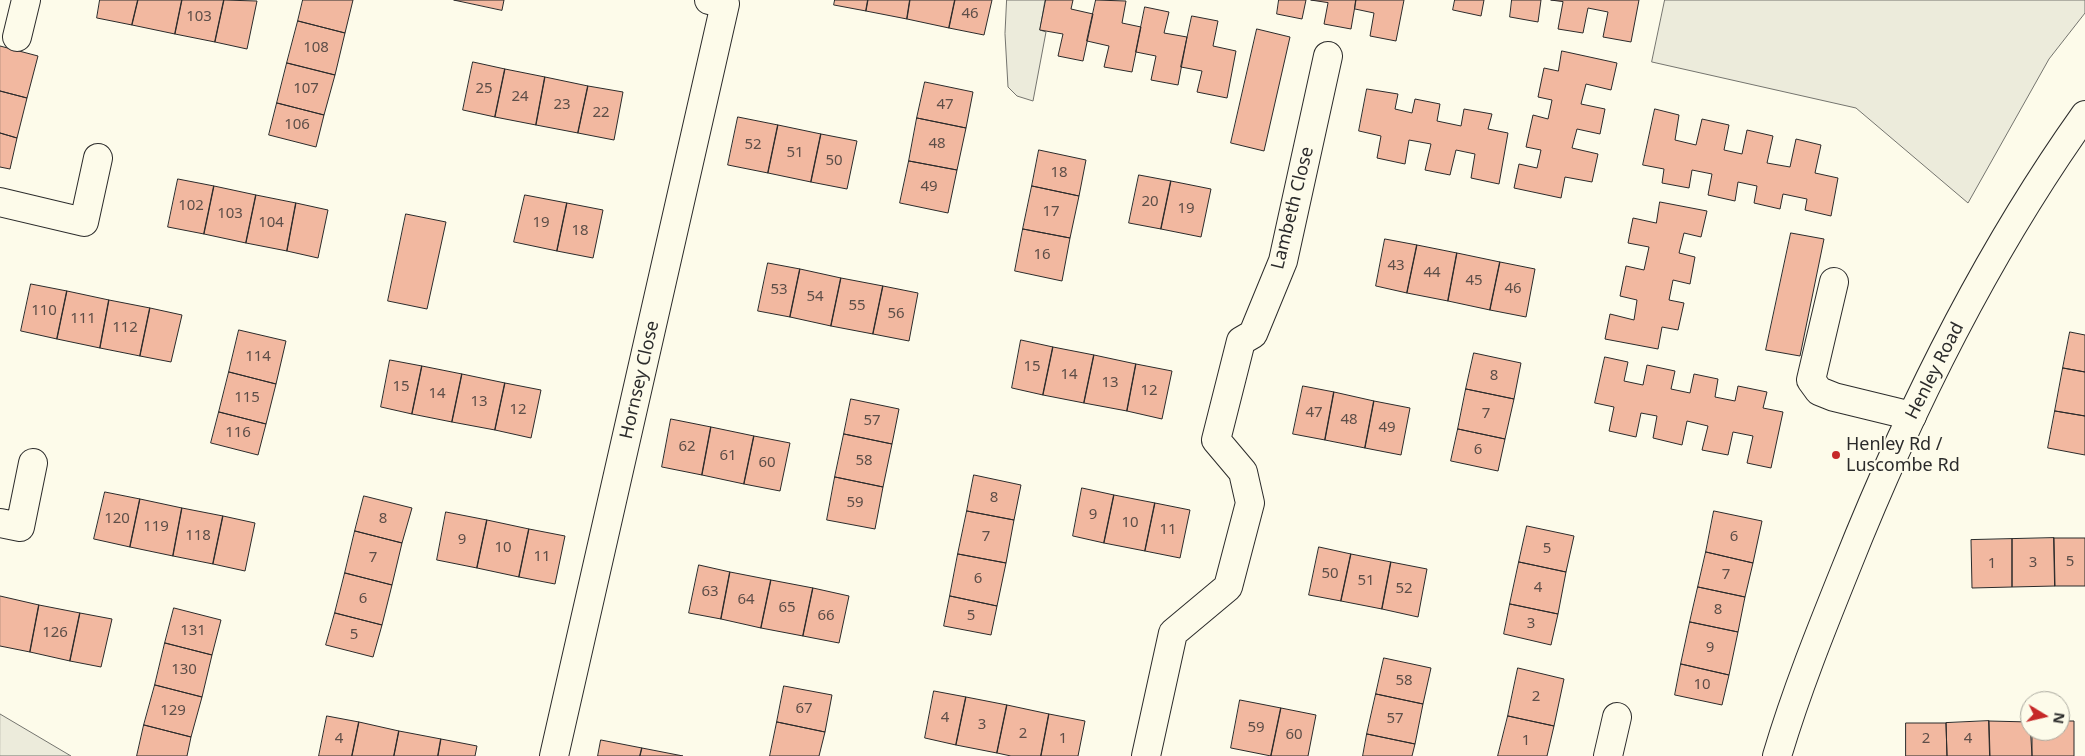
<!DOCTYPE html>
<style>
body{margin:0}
#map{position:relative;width:2085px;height:756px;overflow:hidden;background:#fdfbea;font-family:"Noto Sans",sans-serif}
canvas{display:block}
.north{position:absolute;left:2020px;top:691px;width:50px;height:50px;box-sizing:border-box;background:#fdfbea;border:1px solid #a9a89e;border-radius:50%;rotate:99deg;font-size:14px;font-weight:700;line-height:20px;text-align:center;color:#2b2b2b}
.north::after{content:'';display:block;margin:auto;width:18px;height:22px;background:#c62828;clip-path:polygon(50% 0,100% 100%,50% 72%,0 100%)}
</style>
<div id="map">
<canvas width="2085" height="756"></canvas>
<div class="north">N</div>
</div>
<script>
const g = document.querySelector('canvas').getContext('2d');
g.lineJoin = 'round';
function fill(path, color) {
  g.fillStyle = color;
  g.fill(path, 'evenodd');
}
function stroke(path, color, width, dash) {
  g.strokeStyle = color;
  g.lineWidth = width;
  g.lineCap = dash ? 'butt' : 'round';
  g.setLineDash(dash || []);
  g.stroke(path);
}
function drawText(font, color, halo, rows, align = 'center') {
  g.font = font + ' "Noto Sans",sans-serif';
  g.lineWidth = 4;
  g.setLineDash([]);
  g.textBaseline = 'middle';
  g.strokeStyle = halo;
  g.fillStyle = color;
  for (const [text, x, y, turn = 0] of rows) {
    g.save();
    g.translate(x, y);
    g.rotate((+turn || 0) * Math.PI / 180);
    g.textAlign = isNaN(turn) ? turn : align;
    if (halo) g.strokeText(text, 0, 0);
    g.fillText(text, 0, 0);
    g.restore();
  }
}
const green = new Path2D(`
 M1007,0H1045L1040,30L1046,32L1033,101L1017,96L1008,87L1005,34Z
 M1665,0H2085V13L2049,59L1968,203L1856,108L1652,62Z
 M0,714L71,756H0Z`);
fill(green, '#ecebdb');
stroke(green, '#74746e', 1);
const building = new Path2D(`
 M100,0H138L132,25L97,18Z
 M138,0H182L175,34L132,25Z
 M182,0H224L215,42L175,34Z
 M224,0L257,1L247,49L215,42Z
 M303,0H353L345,33L298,21Z
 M454,0H504L502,10Z
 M835,0H868L866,11L834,5Z
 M868,0H910L907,19L866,11Z
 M910,0H955L949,28L907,19Z
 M955,0H992L984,35L949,28Z
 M1046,0H1073L1071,9L1093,14L1083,61L1058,56L1063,34L1040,30Z
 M1096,0L1126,1L1122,23L1141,27L1132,72L1104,67L1109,46L1087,41Z
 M1279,0H1306L1302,19L1277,14Z
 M1311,0H1356L1351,29L1324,24L1328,3Z
 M1356,0H1404L1396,41L1370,36L1374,13L1355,9Z
 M1455,0H1484L1481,16L1453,10Z
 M1512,0H1541L1538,22L1510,17Z
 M1551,0H1639L1631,42L1603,37L1608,12L1588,8L1583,33L1558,29L1563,2Z
 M1145,7L1169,12L1164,33L1187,37L1178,85L1151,80L1156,56L1136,52Z
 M1192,16L1218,21L1213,46L1236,51L1227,98L1197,92L1202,71L1181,67Z
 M298,21L345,33L335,75L287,63Z
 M1257,29L1290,37L1264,151L1231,143Z
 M0,46L38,56L27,98L0,91Z
 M1562,51L1617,63L1611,90L1586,84L1581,104L1605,109L1600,134L1577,129L1572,148L1598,154L1592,182L1565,177L1561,198L1514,188L1519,164L1537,168L1541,150L1526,147L1533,115L1548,119L1552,100L1538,97L1544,68L1558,71Z
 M473,62L505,69L495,117L463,110Z
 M287,63L335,75L324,115L277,103Z
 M505,69L545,77L536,125L495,117Z
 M545,77L588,86L578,133L536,125Z
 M925,82L973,92L966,128L917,118Z
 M588,86L623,92L614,140L578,133Z
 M1367,89L1398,94L1395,109L1412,113L1415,99L1440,104L1437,121L1461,126L1464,109L1492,114L1488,129L1508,133L1499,184L1471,178L1475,154L1456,150L1450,175L1425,170L1431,144L1409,140L1405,164L1377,158L1381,136L1359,131Z
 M0,91L27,98L17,138L0,133Z
 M277,103L324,115L316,147L269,135Z
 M1655,109L1679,115L1675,140L1696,145L1702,119L1729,125L1724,150L1742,154L1747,130L1773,136L1767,163L1790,167L1796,139L1821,145L1815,173L1838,178L1831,216L1805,210L1807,199L1783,194L1780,209L1754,203L1757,186L1738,182L1735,201L1708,195L1712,174L1692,170L1689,188L1662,183L1664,169L1643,165Z
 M738,117L778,125L768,173L728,165Z
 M917,118L966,128L957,170L909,161Z
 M778,125L821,134L811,182L768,173Z
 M0,133L17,138L10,169L0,167Z
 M821,134L857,141L847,189L811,182Z
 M1039,150L1086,160L1079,196L1032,186Z
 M909,161L957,170L948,213L900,203Z
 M1139,175L1171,181L1161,229L1129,223Z
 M178,179L214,186L204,234L168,227Z
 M1171,181L1211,189L1201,237L1161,229Z
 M214,186L256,195L246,243L204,234Z
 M1032,186L1079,196L1070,238L1023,229Z
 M256,195L296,203L287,251L246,243Z
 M525,195L567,203L557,251L514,242Z
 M1660,202L1707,211L1701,237L1684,233L1679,253L1695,257L1690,284L1673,280L1669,300L1684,303L1678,330L1662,327L1658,349L1605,339L1610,314L1634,320L1637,300L1620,296L1626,266L1644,270L1649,247L1628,243L1633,218L1656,223Z
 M296,203L328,210L318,258L287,251Z
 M567,203L603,210L593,258L557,251Z
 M406,214L446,222L427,309L388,301Z
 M1023,229L1070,238L1062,281L1015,271Z
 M1791,233L1824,239L1800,356L1766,350Z
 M1385,239L1417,245L1407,293L1376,286Z
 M1417,245L1457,253L1448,301L1407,293Z
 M1457,253L1500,262L1490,310L1448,301Z
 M1500,262L1535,269L1526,317L1490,310Z
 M768,263L800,269L790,317L758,311Z
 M800,269L841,278L831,326L790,317Z
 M841,278L883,286L873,334L831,326Z
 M31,284L67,291L57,339L21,331Z
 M883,286L918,293L909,341L873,334Z
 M67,291L109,300L100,348L57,339Z
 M109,300L150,308L140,356L100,348Z
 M150,308L182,315L171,362L140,356Z
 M239,330L286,341L276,384L229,372Z
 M2070,332L2085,335V372L2063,368Z
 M1021,340L1053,347L1043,395L1012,388Z
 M1053,347L1094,355L1084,403L1043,395Z
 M1474,353L1521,363L1514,399L1466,389Z
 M1094,355L1136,364L1127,411L1084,403Z
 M1605,357L1628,362L1624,381L1643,385L1647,365L1675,371L1671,389L1690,393L1694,374L1718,379L1715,397L1735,401L1738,386L1767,392L1763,408L1783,412L1771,468L1747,463L1753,436L1733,432L1728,455L1702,450L1708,426L1687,421L1682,445L1653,438L1657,416L1641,413L1636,437L1609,431L1614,407L1595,403Z
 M390,360L422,366L412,414L381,407Z
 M1136,364L1172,371L1162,419L1127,411Z
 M422,366L462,374L452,422L412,414Z
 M2063,368L2085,372V416L2055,411Z
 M229,372L276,384L266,424L219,412Z
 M462,374L505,383L495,430L452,422Z
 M505,383L541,390L531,438L495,430Z
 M1303,386L1334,392L1325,440L1293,434Z
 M1466,389L1514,399L1505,439L1458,429Z
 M1334,392L1374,401L1365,448L1325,440Z
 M851,399L899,409L892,444L844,434Z
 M1374,401L1410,408L1401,455L1365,448Z
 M2055,411L2085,416V455L2048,448Z
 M219,412L266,424L258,455L211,443Z
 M671,419L711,427L702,475L662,467Z
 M711,427L754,436L744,484L702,475Z
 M1458,429L1505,439L1498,471L1451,461Z
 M844,434L892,444L883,487L835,477Z
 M754,436L790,443L780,491L744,484Z
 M974,475L1021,485L1014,520L967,511Z
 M835,477L883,487L875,529L827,520Z
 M1082,488L1114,495L1104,543L1073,536Z
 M105,492L140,499L130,547L94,539Z
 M1114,495L1155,503L1145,551L1104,543Z
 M364,496L412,508L402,543L355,531Z
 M140,499L182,508L173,556L130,547Z
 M1155,503L1190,510L1180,558L1145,551Z
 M182,508L223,516L213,564L173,556Z
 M967,511L1014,520L1006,563L958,554Z
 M1714,511L1762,521L1753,563L1706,552Z
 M446,512L487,520L477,568L437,560Z
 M223,516L255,523L245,571L213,564Z
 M487,520L529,529L519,577L477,568Z
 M1527,526L1574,536L1566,572L1519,562Z
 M529,529L565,536L555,584L519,577Z
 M355,531L402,543L392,585L345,573Z
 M2054,538L2055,586L2012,587V539Z
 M2054,538H2085V586H2055Z
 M2012,539V587L1972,588L1971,540Z
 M1319,547L1351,554L1341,601L1309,595Z
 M1706,552L1753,563L1745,597L1698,587Z
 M958,554L1006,563L997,606L950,596Z
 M1351,554L1391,562L1382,609L1341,601Z
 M1391,562L1427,569L1418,617L1382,609Z
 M1519,562L1566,572L1558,614L1510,604Z
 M699,565L730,572L721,619L689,613Z
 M730,572L771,580L761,628L721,619Z
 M345,573L392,585L382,625L335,613Z
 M771,580L813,588L803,636L761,628Z
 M1698,587L1745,597L1738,632L1690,622Z
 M813,588L849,596L839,643L803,636Z
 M0,596L39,605L30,652L0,646Z
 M950,596L997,606L991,635L944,626Z
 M1510,604L1558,614L1551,645L1504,634Z
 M39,605L80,613L70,661L30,652Z
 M174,608L221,620L212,655L165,643Z
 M80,613L112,619L101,667L70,661Z
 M335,613L382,625L373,657L326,645Z
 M1690,622L1738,632L1729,675L1681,664Z
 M165,643L212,655L202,697L155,685Z
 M1384,658L1431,668L1423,704L1376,694Z
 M1681,664L1729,675L1722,705L1675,695Z
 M1518,668L1564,679L1554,726L1508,716Z
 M155,685L202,697L191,737L144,725Z
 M784,686L832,695L825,732L777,722Z
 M934,691L966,697L956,745L925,738Z
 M1376,694L1423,704L1415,744L1367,734Z
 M966,697L1007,705L997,753L956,745Z
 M1240,700L1281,708L1271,756L1231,748Z
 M1007,705L1049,714L1041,756H1011L997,753Z
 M1281,708L1316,715L1308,756H1271Z
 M1049,714L1085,721L1078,756H1041Z
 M327,716L359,722L352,756H319Z
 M1508,716L1554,726L1547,756H1498Z
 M1989,721L1990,756H1947L1946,723Z
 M1989,721L2030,722L2032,756H1990Z
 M2060,721H2074V756H2032V731H2060Z
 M359,722L399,731L394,756H352Z
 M777,722L825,732L819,756H770Z
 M1906,723H1946L1947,756H1906Z
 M144,725L191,737L187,756H137Z
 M399,731L441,739L438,756H394Z
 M1367,734L1415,744L1412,756H1363Z
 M441,739L477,746L475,756H438Z
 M601,740L642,748L640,756H598Z
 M642,748L683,756H640Z`);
fill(building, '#f2b8a0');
stroke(building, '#2b2b2b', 1);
const minor = new Path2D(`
 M17,37L26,0
 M0,202L84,222L98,158
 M1834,282L1811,380L1819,391L1834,397L1912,416
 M0,523L20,527L33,463
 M554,756L725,4L709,0
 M1146,756L1173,633L1228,587L1250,503L1243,472L1216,440L1241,341L1253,334L1283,261L1328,56
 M1608,756L1617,717`);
const major = new Path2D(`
 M1777,756C1796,692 1821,630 1846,568C1909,410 1986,254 2085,115`);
stroke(minor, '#2b2b2b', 30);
stroke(major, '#2b2b2b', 30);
stroke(minor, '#fdfbea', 28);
stroke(major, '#fdfbea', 28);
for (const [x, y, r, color] of [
 [1836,455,5,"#c62828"]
]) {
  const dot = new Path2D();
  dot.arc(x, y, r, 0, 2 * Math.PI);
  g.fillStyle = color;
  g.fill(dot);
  stroke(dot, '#fdfbea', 2);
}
drawText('15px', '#5d4e48', null, [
 ["46",970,14],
 ["103",199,17],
 ["108",316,48],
 ["107",306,89],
 ["25",484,89],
 ["24",520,97],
 ["23",562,105],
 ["47",945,105],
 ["22",601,113],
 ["106",297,125],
 ["48",937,144],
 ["52",753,145],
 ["51",795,153],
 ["50",834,161],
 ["18",1059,173],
 ["49",929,187],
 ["20",1150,202],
 ["102",191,206],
 ["19",1186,209],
 ["17",1051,212],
 ["103",230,214],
 ["104",271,223],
 ["19",541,223],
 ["18",580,231],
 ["16",1042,255],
 ["43",1396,266],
 ["44",1432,273],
 ["45",1474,281],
 ["46",1513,289],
 ["53",779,290],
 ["54",815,297],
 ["55",857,306],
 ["110",44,311],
 ["56",896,314],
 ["111",83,319],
 ["112",125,328],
 ["114",258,357],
 ["15",1032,367],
 ["14",1069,375],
 ["8",1494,376],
 ["13",1110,383],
 ["15",401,387],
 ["12",1149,391],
 ["14",437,394],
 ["115",247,398],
 ["13",479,402],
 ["12",518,410],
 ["47",1314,413],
 ["7",1486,414],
 ["48",1349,420],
 ["57",872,421],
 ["49",1387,428],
 ["116",238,433],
 ["62",687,447],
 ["6",1478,450],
 ["61",728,456],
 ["58",864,461],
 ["60",767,463],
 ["8",994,498],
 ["59",855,503],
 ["9",1093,515],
 ["120",117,519],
 ["8",383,519],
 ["10",1130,523],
 ["119",156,527],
 ["11",1168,530],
 ["118",198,536],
 ["7",986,537],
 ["6",1734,537],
 ["9",462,540],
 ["10",503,548],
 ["5",1547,549],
 ["11",542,557],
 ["7",373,558],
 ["5",2070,562],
 ["3",2033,563],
 ["1",1992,564],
 ["50",1330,574],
 ["7",1726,575],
 ["6",978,579],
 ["51",1366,581],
 ["4",1538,588],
 ["52",1404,589],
 ["63",710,592],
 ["6",363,599],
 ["64",746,600],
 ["65",787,608],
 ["8",1718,610],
 ["66",826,616],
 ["5",971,616],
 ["3",1531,624],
 ["131",193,631],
 ["126",55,633],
 ["5",354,635],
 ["9",1710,648],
 ["130",184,670],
 ["58",1404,681],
 ["10",1702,685],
 ["2",1536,697],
 ["67",804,709],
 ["129",173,711],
 ["4",945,718],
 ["57",1395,719],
 ["3",982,725],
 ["59",1256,728],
 ["2",1023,734],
 ["60",1294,735],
 ["4",339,739],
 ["1",1063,739],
 ["2",1926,739],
 ["4",1968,739],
 ["1",1526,741]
]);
drawText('18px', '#2b2b2b', '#fdfbea', [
 ["Lambeth Close",1293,208,-76],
 ["Henley Road",1935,371,-63],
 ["Hornsey Close",640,380,-77]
]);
drawText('18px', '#2b2b2b', '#fdfbea', [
 ["Henley Rd /",1846,445],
 ["Luscombe Rd",1846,466]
], 'left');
</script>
